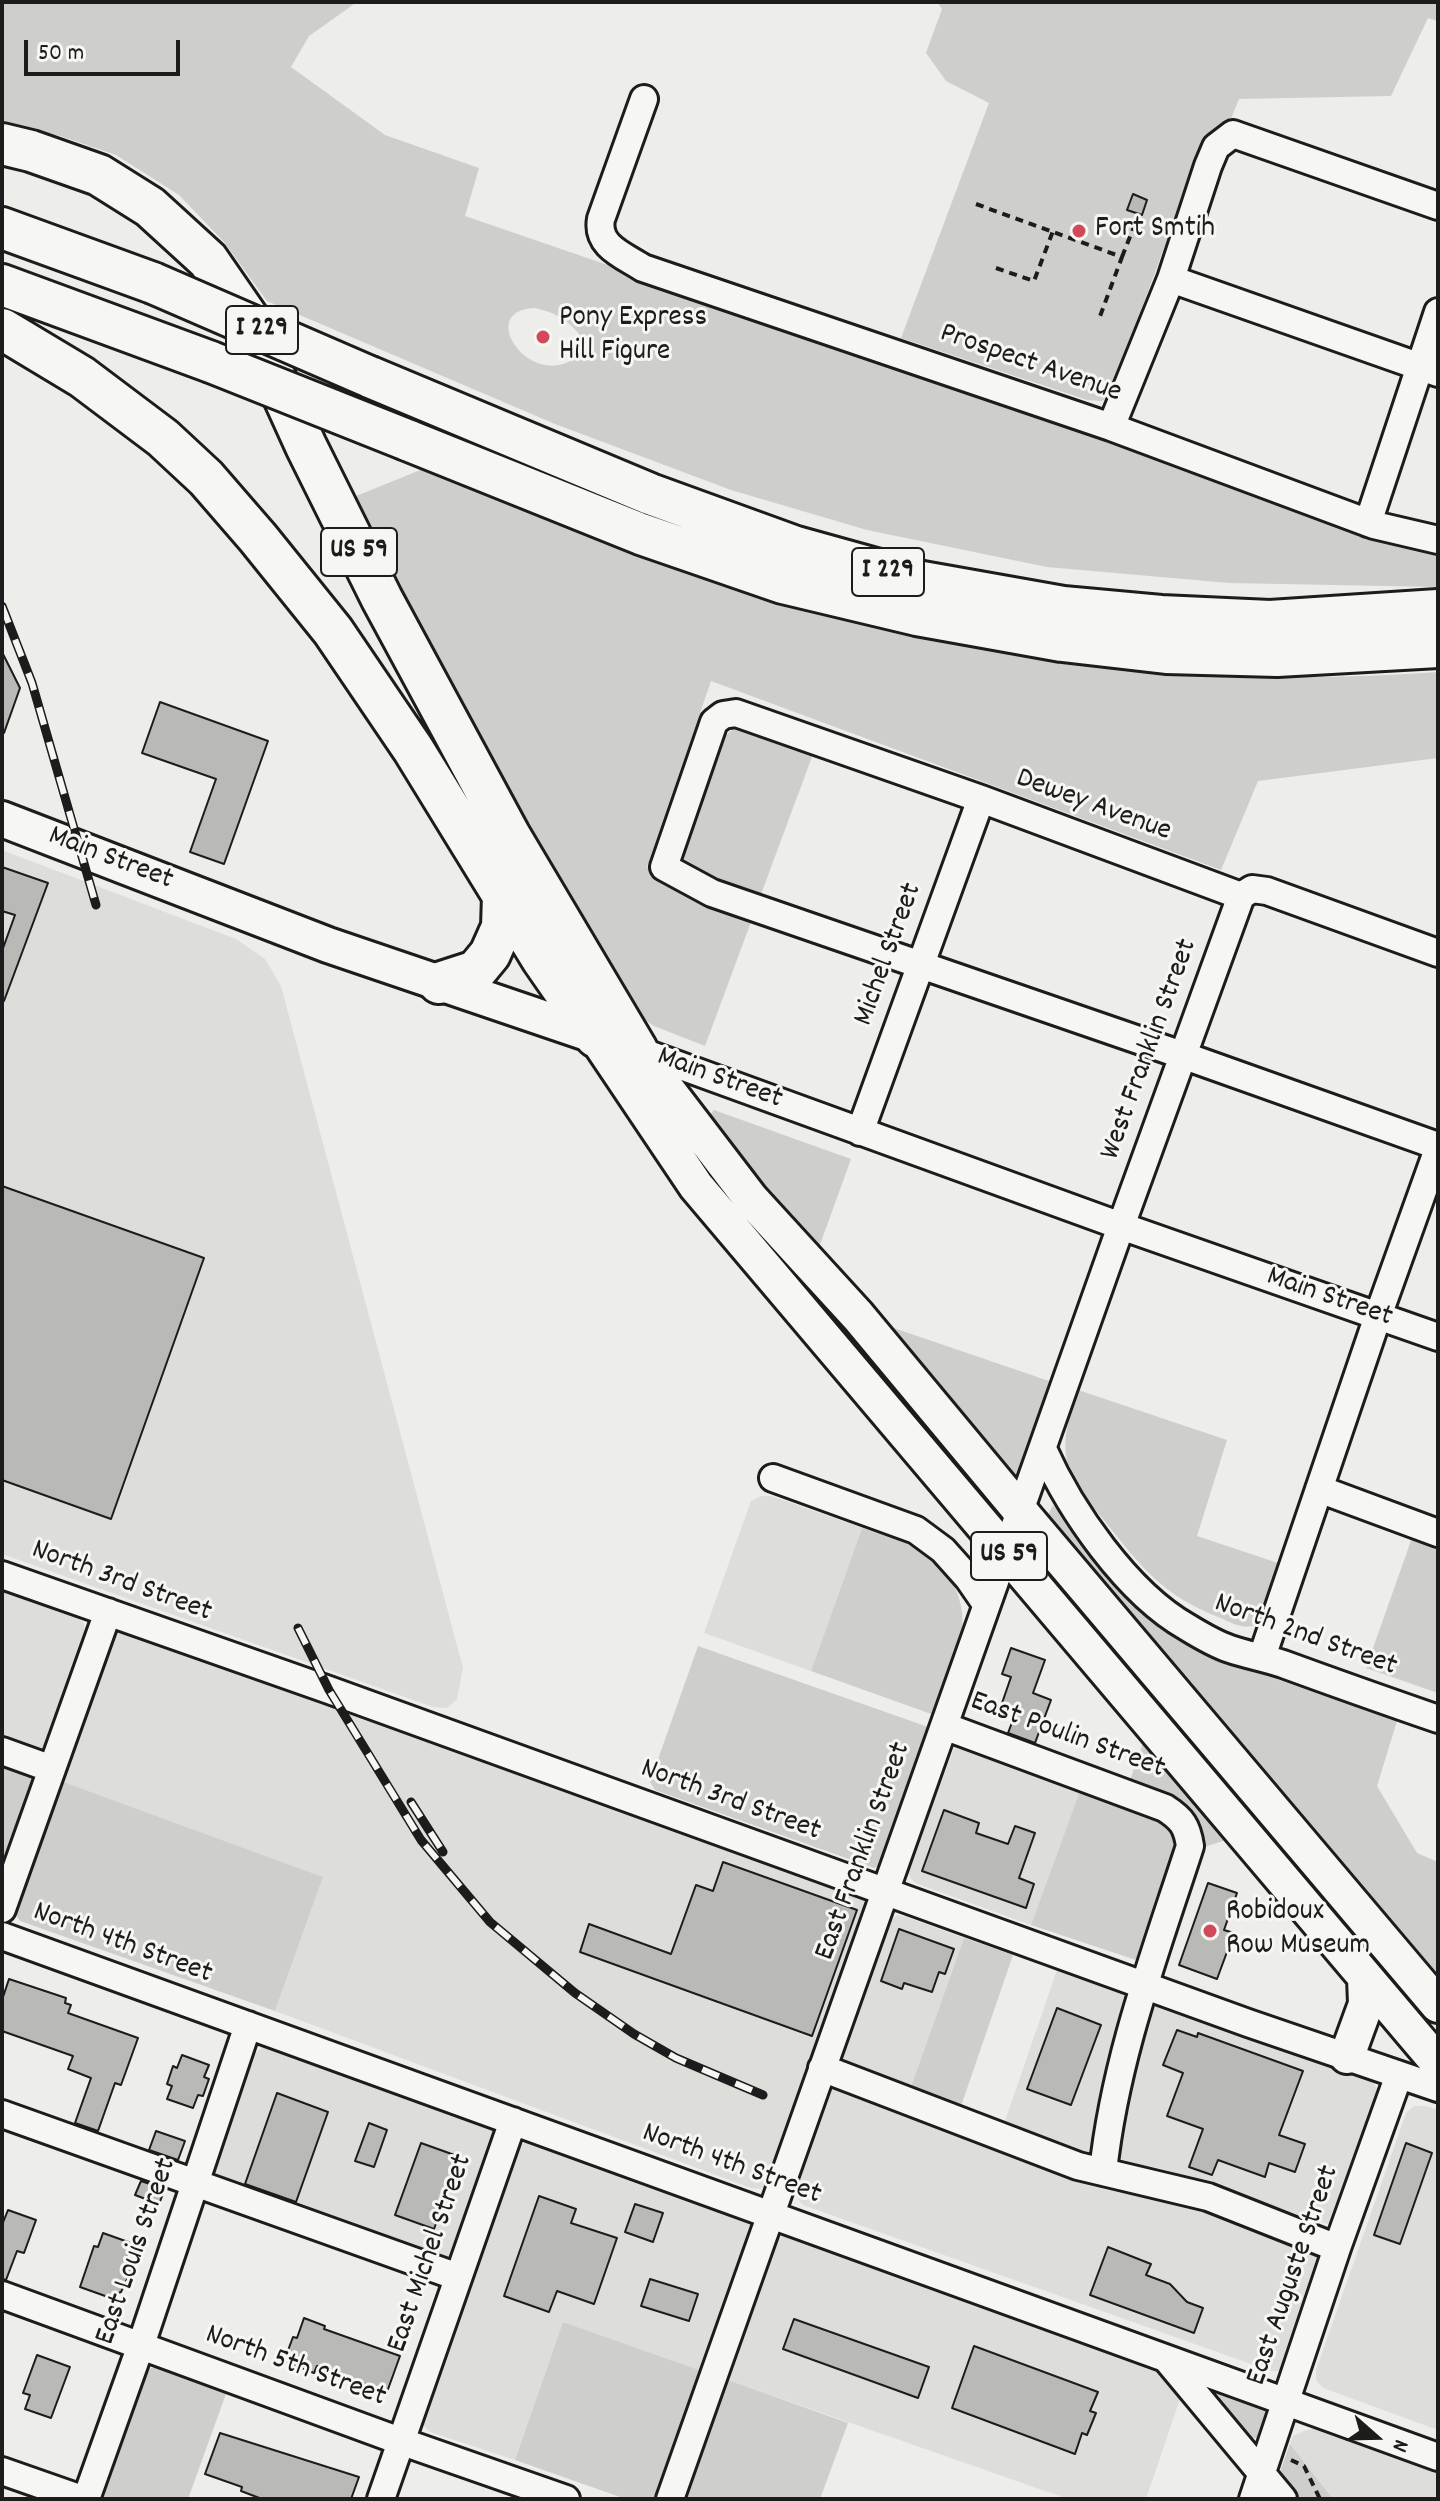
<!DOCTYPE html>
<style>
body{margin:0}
#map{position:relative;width:1440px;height:2501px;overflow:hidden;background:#edede9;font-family:Dekko,sans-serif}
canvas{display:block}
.frame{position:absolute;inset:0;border:4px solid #1c1c1c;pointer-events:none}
.north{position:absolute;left:1336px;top:2397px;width:80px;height:80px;-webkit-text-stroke:6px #f6f6f2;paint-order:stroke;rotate:110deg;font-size:22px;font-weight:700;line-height:32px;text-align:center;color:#1c1c1c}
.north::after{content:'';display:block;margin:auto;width:28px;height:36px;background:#1c1c1c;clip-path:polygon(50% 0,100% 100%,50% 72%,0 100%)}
.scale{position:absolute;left:24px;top:40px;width:156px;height:36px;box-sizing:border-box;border:4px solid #1c1c1c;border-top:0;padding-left:10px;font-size:24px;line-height:28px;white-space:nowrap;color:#1c1c1c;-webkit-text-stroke:6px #f6f6f2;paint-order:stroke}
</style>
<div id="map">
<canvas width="1440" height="2501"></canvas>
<div class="frame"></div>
<div class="north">N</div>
<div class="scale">50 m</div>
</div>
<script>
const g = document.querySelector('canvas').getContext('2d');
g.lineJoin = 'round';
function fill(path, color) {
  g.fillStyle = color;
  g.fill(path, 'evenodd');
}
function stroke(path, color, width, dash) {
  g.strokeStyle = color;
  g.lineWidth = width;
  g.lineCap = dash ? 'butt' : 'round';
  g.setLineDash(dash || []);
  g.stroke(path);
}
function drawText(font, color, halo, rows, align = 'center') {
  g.font = font + ' Dekko,sans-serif';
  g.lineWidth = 6;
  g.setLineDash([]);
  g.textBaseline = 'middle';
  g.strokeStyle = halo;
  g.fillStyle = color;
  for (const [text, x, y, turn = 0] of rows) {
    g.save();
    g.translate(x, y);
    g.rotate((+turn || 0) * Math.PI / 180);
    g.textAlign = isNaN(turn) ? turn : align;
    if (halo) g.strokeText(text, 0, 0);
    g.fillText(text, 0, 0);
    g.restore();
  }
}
fill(new Path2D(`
 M2,850L236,939L265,959L281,986L463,1668L457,1699L447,1708L433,1707L2,1554Z
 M761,1496H772L862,1528L811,1671L704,1633L751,1501Z
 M2,1591L78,1619L84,1623V1630L40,1755L2,1742Z
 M117,1633L127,1634L864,1900L865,1909L768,2184L761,2189L751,2188L275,2011L323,1877L61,1781L111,1637Z
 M957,1741L1081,1788L1031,1925L915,1883L910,1877L908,1870Z
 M897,1915L906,1917L964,1938L909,2092L839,2068L890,1921Z
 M1057,1970L1131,1998L1094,2164L1004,2124Z
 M1152,2003L1372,2082L1378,2090L1336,2222L1327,2224L1160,2168L1113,2161L1118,2122Z
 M262,2048L273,2049L496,2130L499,2139L454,2264L212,2180L255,2053Z
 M836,2080L977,2133L1077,2182L1107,2190L1218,2211L1323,2256L1287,2364L1281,2371H1271L803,2205L797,2198L795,2191Z
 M1414,2106H1426L1438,2110V2430L1323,2388L1316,2380V2370L1406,2113Z
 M532,2141L747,2219L751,2226L752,2235L702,2371L563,2322L515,2460L430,2432L424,2426L421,2416L516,2150L524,2143Z
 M784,2234L798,2235L1151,2366L1181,2396L1146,2499H1068L728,2380L776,2241Z
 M1320,2428L1438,2470V2499H1333L1290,2444L1293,2436L1306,2430Z`), '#ddddda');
fill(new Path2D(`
 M2,2H357L309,36L291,67L385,135L479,168L465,216L1408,540L1438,546V587L1229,583L1047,567L867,530L731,490L555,424L267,301L224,242L179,195L116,155L60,136L2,126ZM535,308C554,312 567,319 579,334V355C533,395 473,310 535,308Z
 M937,2H1438V21L1428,18L1391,96L1239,99L1228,126L1204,139L1110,395L1102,401L1087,400L901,338L989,103L946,81L926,53L942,9Z
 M423,469C519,506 614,545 711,579C738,588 764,598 791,606C1002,665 1220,688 1438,672V758L1258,781L1221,870L711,681L647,867L691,900L751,922L705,1046L654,1026L639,1016L429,660L356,496Z
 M735,727L813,754L760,897L678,866L723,738Z
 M714,1110L851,1159L818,1250L718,1128L709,1115Z
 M885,1325L1052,1382L1020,1472L1013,1478Z
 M1078,1390L1227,1440L1197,1536L1284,1565L1264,1621C1246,1632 1237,1625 1218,1617C1163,1595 1143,1569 1107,1524C1093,1506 1076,1490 1069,1468C1060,1440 1070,1417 1078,1390Z
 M1053,1505L1159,1628L1215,1658L1397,1721L1377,1786L1417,1853L1438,1862V1980L1046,1519Z
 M862,1528C881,1535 902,1540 920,1550C952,1567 968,1604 961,1639C956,1664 943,1691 934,1715L811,1671Z
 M1414,1532L1438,1541V1693L1366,1668Z
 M698,1646L928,1727L880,1865L874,1868L655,1790L650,1782Z
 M1144,1740L1226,1840L1204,1847L1197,1824L1129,1783Z
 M2,1763L34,1775L2,1866Z
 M61,1781L323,1877L275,2011L20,1921L15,1914Z
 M1081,1788L1163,1819L1177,1830L1180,1847L1143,1954L1136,1960L1031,1925Z
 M964,1938L1013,1955L960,2109L909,2092Z
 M563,2322L702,2371L657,2499H626L515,2460Z
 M151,2368H161L227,2391L188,2499L99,2498L143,2376Z
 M728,2380L848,2423L820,2499H685Z
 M1218,2389C1239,2396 1294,2409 1259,2438H1252L1219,2400L1216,2394Z
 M1290,2444L1333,2499H1270Z`), '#cececb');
const building = new Path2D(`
 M1133,194L1147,200L1142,215L1127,210Z
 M2,652L20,688L4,733H2Z
 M160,702L268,741L224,864L190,852L216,779L142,753Z
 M2,867L48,883L4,1001L2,1000V951L15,915L2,911Z
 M2,1186L204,1258L111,1519L2,1480Z
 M1011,1648L1045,1660L1033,1693L1051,1700L1035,1743L1008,1733L1016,1712L1001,1706L1011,1677L1002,1674Z
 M944,1810L979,1823L976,1833L1008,1844L1015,1826L1035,1833L1019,1878L1034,1884L1026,1908L922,1871Z
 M723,1862L857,1910L812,2036L580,1952L589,1924L671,1954L696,1885L713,1891Z
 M1208,1883L1237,1893L1224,1930L1234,1933L1217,1979L1179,1965Z
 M899,1929L954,1949L945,1974L939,1972L932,1992L904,1983L902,1989L881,1981Z
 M9,1979L66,1998L65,2003L71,2005L68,2013L138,2038L121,2085L115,2083L98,2131L75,2123L91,2078L68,2069L73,2056L2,2031V2000Z
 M1057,2008L1101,2025L1071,2105L1027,2089Z
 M1177,2030L1197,2037L1198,2033L1303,2071L1279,2135L1305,2144L1295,2172L1269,2163L1265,2177L1218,2160L1212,2175L1189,2167L1203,2129L1167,2116L1183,2073L1163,2065Z
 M182,2055L209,2065L204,2077L209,2079L203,2096L198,2095L193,2108L167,2099L172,2086L167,2084L173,2066L177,2068Z
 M277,2093L328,2112L296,2202L245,2184Z
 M369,2123L387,2130L374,2167L355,2161Z
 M156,2131L185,2141L178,2160L149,2150Z
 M421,2143L460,2157L434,2229L395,2215Z
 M1406,2143L1432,2153L1400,2244L1374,2235Z
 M141,2181L165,2189L159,2204L135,2195Z
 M539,2196L576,2209L571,2223L617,2238L594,2304L557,2291L549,2312L504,2296Z
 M635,2204L663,2213L653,2242L625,2232Z
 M8,2210L36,2220L24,2253L17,2251L6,2280L2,2279V2225Z
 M103,2233L131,2243L127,2255L133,2266L129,2275L121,2292L108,2297L80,2287L94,2246L98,2247Z
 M1108,2247L1151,2264L1146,2275L1170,2284L1187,2302L1203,2308L1194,2333L1090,2295Z
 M650,2279L698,2294L689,2321L641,2306Z
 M304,2318L325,2326L324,2329L400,2356L387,2392L317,2366L314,2373L284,2361L293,2337L297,2338Z
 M794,2319L929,2367L918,2398L783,2349Z
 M974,2346L1098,2392L1090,2411L1096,2413L1087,2435L1082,2433L1075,2454L952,2408Z
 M37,2355L70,2367L51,2418L25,2409L30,2395L23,2393Z
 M220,2433L359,2477L351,2499H262L241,2491L242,2487L205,2474Z`);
fill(building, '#b9b9b6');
stroke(building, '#1c1c1c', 2);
const minor = new Path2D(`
 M644,99L601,219C596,246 623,255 643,268L1111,427L1374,525L1438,540
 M1171,279L1438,373
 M1111,427L1171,279L1208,166L1216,147L1233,134L1438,206
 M1368,523L1438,312
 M1438,953L1267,891L1252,889L1241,896L981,799L736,713L723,715L714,722L664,867L712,893L1182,1055L1438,1146
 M637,1050L1121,1226L1438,1337
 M860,1132L981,799
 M1043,1449C1070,1510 1127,1593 1187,1627C1200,1635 1215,1644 1230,1649C1248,1655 1265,1658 1283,1664C1335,1683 1386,1701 1438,1719
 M773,1478L916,1530L943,1550L968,1578L986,1604
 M1319,1489L1438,1533
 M2,1575L329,1690L1248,2023L1438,2088
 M1262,1657L1378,1316L1438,1149
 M944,1726L1165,1808C1182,1819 1187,1826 1190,1846C1155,1954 1115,2058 1103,2172
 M2,1751L52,1769
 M2,1909L108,1612
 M2,1936L1438,2457
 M822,2068L1078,2166L1208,2197L1337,2248
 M2,2114L458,2277
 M2,2295L400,2441L566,2499
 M1168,2361L1283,2499
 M2,2471L82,2499
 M86,2499L141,2345L248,2025
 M381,2499L513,2121
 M670,2499L1121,1226L1241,896
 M1253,2499L1337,2248L1399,2075`);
const major = new Path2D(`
 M2,819L328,945L637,1050L751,1199L858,1316L1021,1512L1438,2005
 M596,1037L696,1186L1438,2063
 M1347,2056L1366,2004L1365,1977`);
const highway = new Path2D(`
 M2,144L31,151L99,175L150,207L208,260L248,318L306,446L382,599L510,836L637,1050
 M2,228L153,283
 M2,285L211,362
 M2,329L82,377L163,438L206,478L258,538L333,631L413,749L542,959L596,1037
 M370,377L650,494L796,547L922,582L1063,607L1161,616L1270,621L1438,610
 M407,440L641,534L783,583L917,615L1062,641L1166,653L1277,656L1438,647
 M439,983L476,971L490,954L502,927L503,895`);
stroke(minor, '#1c1c1c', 32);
stroke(major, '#1c1c1c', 40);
stroke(highway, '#1c1c1c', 46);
stroke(new Path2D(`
 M976,204L1122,257L1099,319
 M1122,257L1139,214
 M996,268L1034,281L1053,231
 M1291,2460L1304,2466L1320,2499`), '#1c1c1c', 4, [8, 6]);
stroke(minor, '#f6f6f2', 26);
stroke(major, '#f6f6f2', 34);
stroke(highway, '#f6f6f2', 40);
const rail = new Path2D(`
 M2,606L32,683L96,905
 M298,1628L329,1690L421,1840L490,1922L575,1993L634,2034L676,2058L763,2095
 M411,1802L443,1852`);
stroke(rail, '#1c1c1c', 9);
stroke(rail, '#f6f6f2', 6, [18]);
const highwayBridge = new Path2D(`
 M153,283L370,377
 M211,362L407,440`);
stroke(highwayBridge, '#1c1c1c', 46, []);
stroke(highwayBridge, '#f6f6f2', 40);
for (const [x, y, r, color] of [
 [1079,231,8,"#d1495b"],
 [543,337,8,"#d1495b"],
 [1210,1931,8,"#d1495b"]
]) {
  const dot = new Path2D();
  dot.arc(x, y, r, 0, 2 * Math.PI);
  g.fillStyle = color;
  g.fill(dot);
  stroke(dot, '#f6f6f2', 3);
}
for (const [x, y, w] of [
 [262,330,72],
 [359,552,76],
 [888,572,72],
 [1009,1556,76]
]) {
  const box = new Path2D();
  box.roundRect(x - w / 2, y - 24, w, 48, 6);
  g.fillStyle = '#f6f6f2';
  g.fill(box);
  stroke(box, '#1c1c1c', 2);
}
drawText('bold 28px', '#1c1c1c', null, [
 ["I 229",262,330],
 ["US 59",359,552],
 ["I 229",888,572],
 ["US 59",1009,1556]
]);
drawText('30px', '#1c1c1c', '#f6f6f2', [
 ["Fort Smtih",1095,231],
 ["Pony Express",559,320],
 ["Hill Figure",559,354],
 ["Robidoux",1226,1914],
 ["Row Museum",1226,1948]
], 'left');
drawText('30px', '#1c1c1c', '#f6f6f2', [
 ["Prospect Avenue",1030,365,19],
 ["Dewey Avenue",1093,807,20],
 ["Main Street",110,860,21],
 ["Michel Street",890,955,-70],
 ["West Franklin Street",1151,1050,-70],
 ["Main Street",719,1080,20],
 ["Main Street",1329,1299,19],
 ["North 3rd Street",121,1583,20],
 ["North 2nd Street",1305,1637,20],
 ["East Poulin Street",1067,1737,20],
 ["North 3rd Street",730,1802,20],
 ["East Franklin Street",865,1852,-70],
 ["North 4th Street",122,1945,20],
 ["North 4th Street",731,2166,20],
 ["East Louis Street",138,2252,-71],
 ["East Michel Street",432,2254,-71],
 ["East Auguste Street",1295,2276,-71],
 ["North 5th Street",295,2368,20]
]);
</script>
